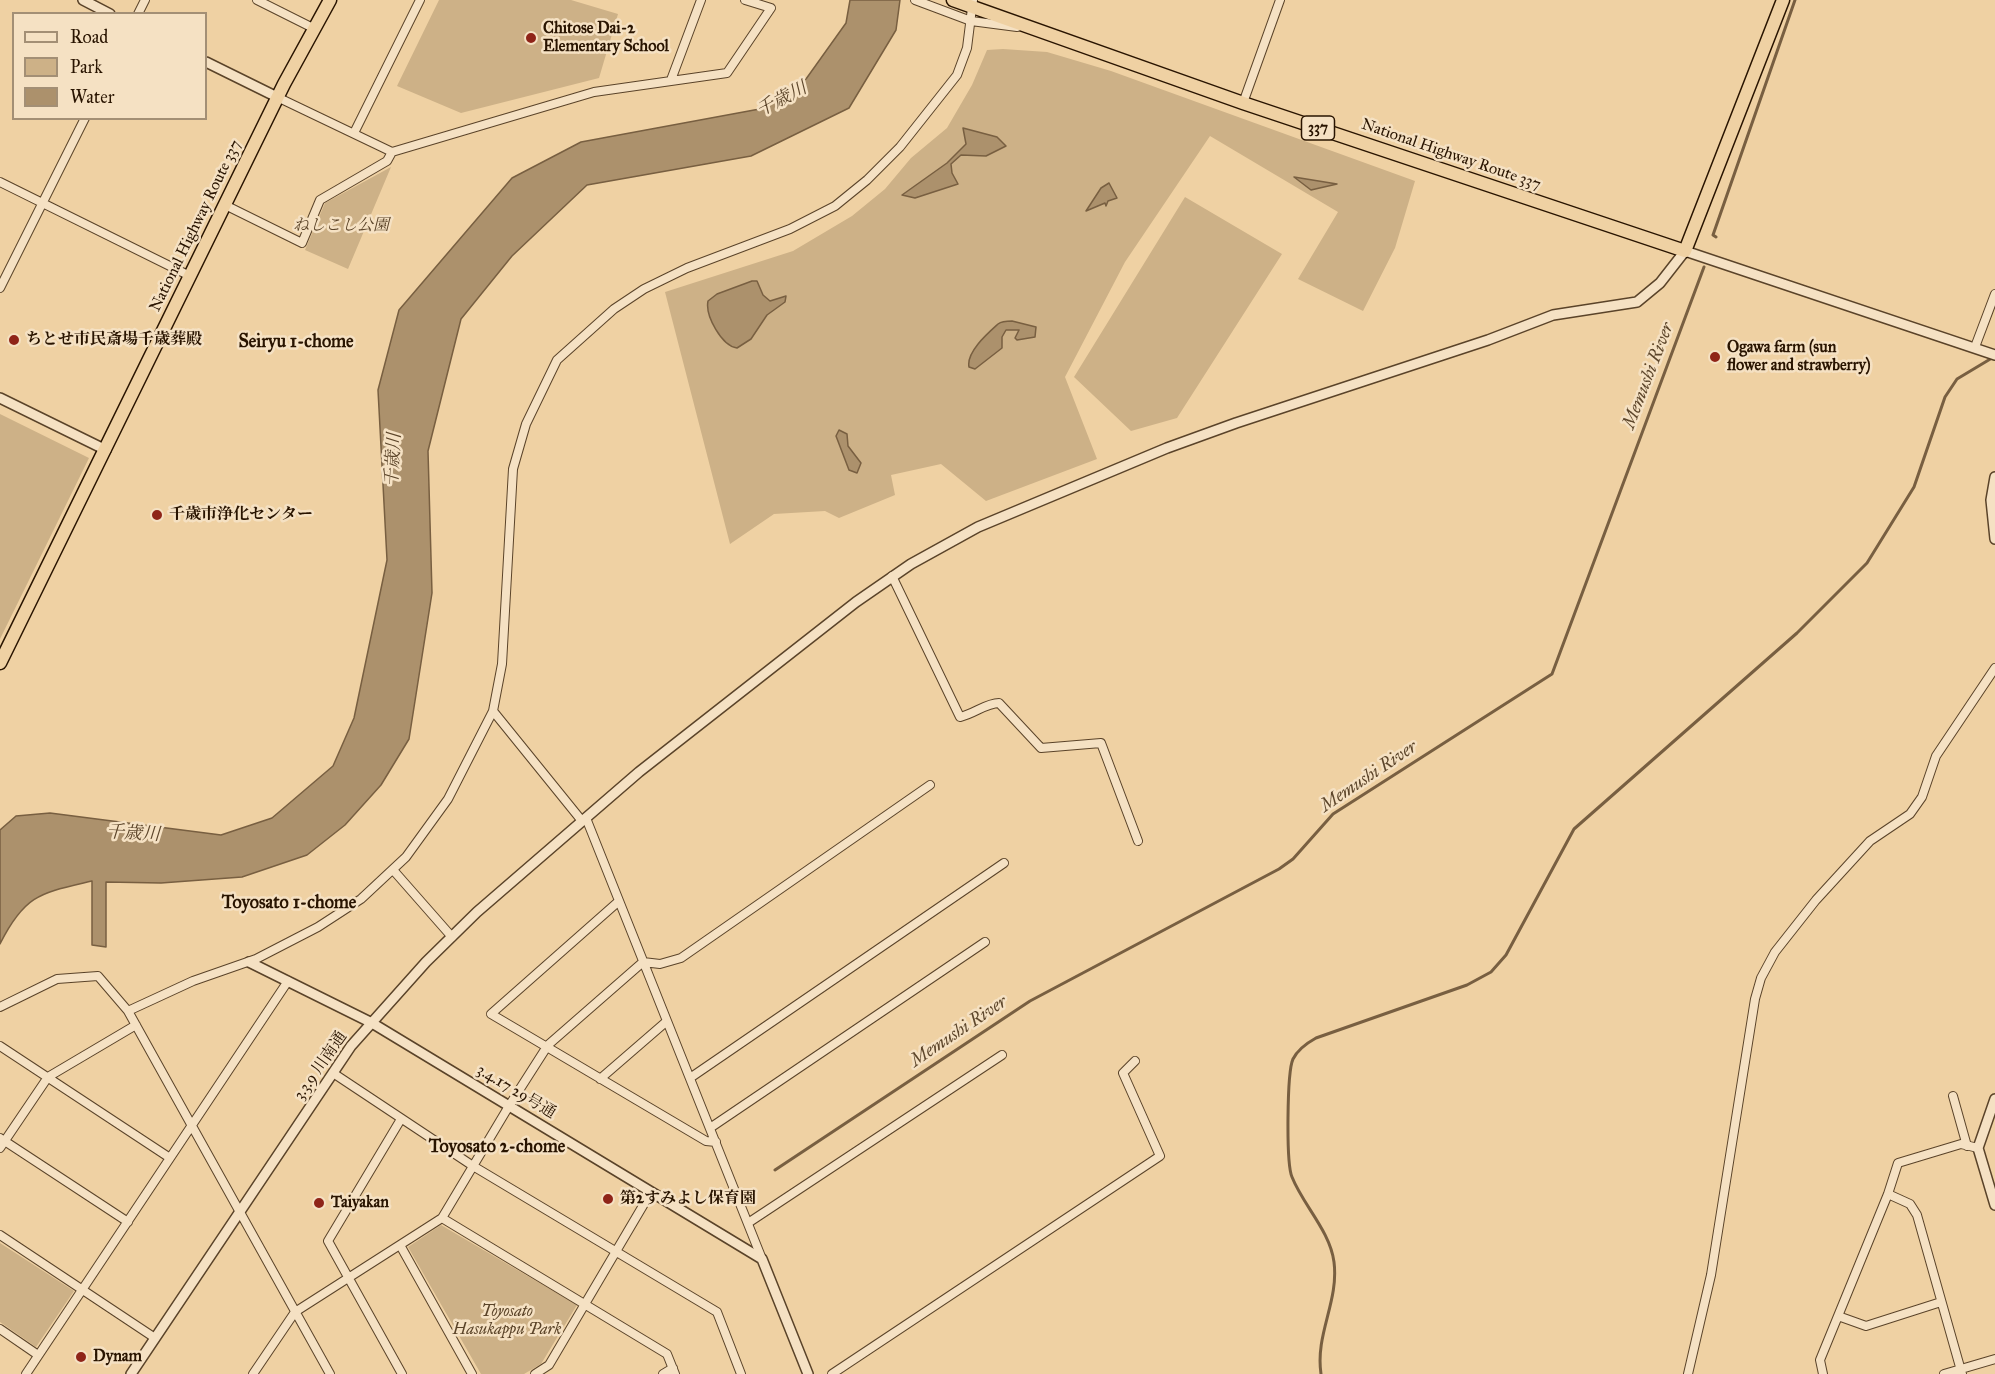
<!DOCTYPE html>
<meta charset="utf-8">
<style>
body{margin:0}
#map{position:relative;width:1995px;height:1374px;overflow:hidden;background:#efd1a3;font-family:"IM FELL Great Primer",serif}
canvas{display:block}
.legend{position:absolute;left:12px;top:12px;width:195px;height:108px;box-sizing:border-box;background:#f5e1c3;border:2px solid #a38f75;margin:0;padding:8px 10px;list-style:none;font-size:18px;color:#291400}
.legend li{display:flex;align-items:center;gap:12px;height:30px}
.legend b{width:30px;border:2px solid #a38f75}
</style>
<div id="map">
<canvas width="1995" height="1374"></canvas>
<ul class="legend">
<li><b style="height:8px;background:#f5e1c3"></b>Road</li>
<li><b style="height:16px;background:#cdb187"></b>Park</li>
<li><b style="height:16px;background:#ac916c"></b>Water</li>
</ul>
</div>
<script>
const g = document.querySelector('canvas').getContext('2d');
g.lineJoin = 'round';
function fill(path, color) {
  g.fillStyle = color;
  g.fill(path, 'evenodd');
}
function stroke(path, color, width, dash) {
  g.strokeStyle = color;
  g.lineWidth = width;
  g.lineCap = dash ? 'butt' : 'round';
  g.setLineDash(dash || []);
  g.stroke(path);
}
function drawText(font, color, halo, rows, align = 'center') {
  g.font = font + ' "IM FELL Great Primer","Noto Serif JP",serif';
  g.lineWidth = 5;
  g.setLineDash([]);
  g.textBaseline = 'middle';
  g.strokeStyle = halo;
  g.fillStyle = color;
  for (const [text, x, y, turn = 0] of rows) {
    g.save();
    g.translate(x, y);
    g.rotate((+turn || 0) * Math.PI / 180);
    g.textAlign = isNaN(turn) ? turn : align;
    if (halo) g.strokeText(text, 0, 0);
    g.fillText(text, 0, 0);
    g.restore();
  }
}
fill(new Path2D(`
 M439,0H571L618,14L599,78L461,113L397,86Z
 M1003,49L1047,52L1111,71L1415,181L1395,248L1363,311L1298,279L1338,212L1210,136L1125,262L1065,377L1097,459L986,501L941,464L891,475L895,495L839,518L825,511L774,514L730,544L665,292L793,251L852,216L885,189L911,158L947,128L972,85L987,50Z
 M391,167L348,269L305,250L325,203Z
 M1185,197L1282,254L1177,418L1131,431L1074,377Z
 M0,414L89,458L0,639Z
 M441,1225L577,1305L541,1364L524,1374H481L408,1247Z
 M0,1243L74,1291L36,1347L0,1322Z`), '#cdb187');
const water = new Path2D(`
 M850,0H900L896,30L849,108L751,156L587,185L512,256L461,319L428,451L432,593L409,739L381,785L345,825L307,855L242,877L161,883L106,882V947L92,945V881C41,893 25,894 0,944V830L16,816L50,813L221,835L272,818L333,766L354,718L387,560L378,390L399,310L512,178L581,142L765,108L806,79L846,23Z
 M963,128L997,137L1006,146L986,156L961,155L951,164L952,173L958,184L915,198L902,195L947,163L966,144Z
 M1294,177L1337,184L1311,190Z
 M1109,183L1117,198L1108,201L1106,206L1105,203L1086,211L1101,188Z
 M752,281H757L763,295L770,301L786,296L785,302L767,315L751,339L737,348C722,346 705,316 708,301L717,294Z
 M1012,321L1036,327L1035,337L1017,340L1015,338L1019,330H1006L1002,337V348L975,369L969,367C966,352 988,333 998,324C1002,321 1008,321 1012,321Z
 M839,430L847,434L848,446L861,463L857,473L849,470L836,436Z`);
fill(water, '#ac916c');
stroke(water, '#785f41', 1.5);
stroke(new Path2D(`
 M1716,237L1713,235L1795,0
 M775,1170L1030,1001L1279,869L1293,859L1333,814L1552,674L1704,267
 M1321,1374C1315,1334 1339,1302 1334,1262C1330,1231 1303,1205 1292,1177C1286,1163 1287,1072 1293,1059C1298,1049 1307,1043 1316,1038L1467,985L1491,972L1506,955L1574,829L1797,633L1867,563L1914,487L1945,397L1957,379L1992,358`), '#785f41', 3);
const minor = new Path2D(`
 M257,0L315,29
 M915,0L971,21L1017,27
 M138,14L145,0
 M671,80L701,0
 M277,97L392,152L594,92L727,73L771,8L745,0
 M1243,103L1280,0
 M354,133L420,0
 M0,182L190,276
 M225,205L302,243L320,200L387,161L392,152
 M0,288L85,118
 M1975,347L1995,294
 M892,576L960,717C974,714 986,703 999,703L1041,748L1101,743L1138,841
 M493,711L582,821
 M586,818L762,1259
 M394,871L452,937
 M619,901L491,1014L706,1141L716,1142
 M0,1007L57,979L98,976L128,1011L330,1374
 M128,1011L193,981L256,959L318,927L361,899L406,857L448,799L493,711L502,664L513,469L526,424L557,360L614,309L644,289L687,268L790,229L835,206L867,180L900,147L957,75L967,48L973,0
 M0,1046L170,1158
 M333,1073L473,1166L717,1312L741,1374
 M690,1078L1004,863
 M600,1079L667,1021
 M1953,1096L1967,1146
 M401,1119L328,1241L402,1374
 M710,1128L985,942
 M0,1138L128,1222
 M0,1148L48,1077L136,1025
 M1888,1194L1910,1204L1917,1215L1962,1374
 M442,1218L667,1354L675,1374
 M748,1223L1002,1055
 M0,1235L155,1338
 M400,1245L472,1374
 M1838,1316L1866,1326L1941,1302
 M0,1329L38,1355
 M26,1374L288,981
 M253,1374L295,1312L442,1218L509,1106L548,1045L643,962L660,964L681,958L930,785
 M535,1374L549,1365L651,1192
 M663,1374L673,1368
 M832,1374L1160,1156L1123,1073L1135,1061
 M1688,1374L1711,1275L1755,999L1761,978L1775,952L1816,900L1870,841L1910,814L1922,797L1936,756L1995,668
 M1823,1374L1820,1360L1888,1194L1898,1163L1961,1144L1978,1148
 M1944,1374L1995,1359`);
const tertiary = new Path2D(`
 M83,0L110,14
 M206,62L277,97
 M0,398L106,450
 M1995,477L1991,500L1995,539
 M249,962L372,1023L762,1259L808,1374
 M1995,1099L1978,1148L1995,1205
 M131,1374L351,1046L426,962L477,912L639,772L856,602L911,564L978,527L1167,448L1236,423L1488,340L1553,315L1637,302L1660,283L1685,251L1995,355`);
const trunk = new Path2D(`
 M953,0L1243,103L1685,251L1783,0
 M0,663L284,84L330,0`);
stroke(minor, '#5a4329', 10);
stroke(tertiary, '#5a4329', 12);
stroke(trunk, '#291400', 15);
stroke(minor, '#f5e1c3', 8);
stroke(tertiary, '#f5e1c3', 9);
stroke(trunk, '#efd1a3', 12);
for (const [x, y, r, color] of [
 [531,38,6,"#8f2418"],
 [14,340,6,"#8f2418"],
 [1715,357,6,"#8f2418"],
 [157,515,6,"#8f2418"],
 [608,1199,6,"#8f2418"],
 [319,1203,6,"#8f2418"],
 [81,1357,6,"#8f2418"]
]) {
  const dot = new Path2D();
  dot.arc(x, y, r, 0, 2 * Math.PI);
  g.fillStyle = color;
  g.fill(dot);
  stroke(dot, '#f5e1c3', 2);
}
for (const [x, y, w] of [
 [1318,128,33]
]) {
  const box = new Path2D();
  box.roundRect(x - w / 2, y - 12, w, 24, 4.5);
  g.fillStyle = '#f5e1c3';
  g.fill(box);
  stroke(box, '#291400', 1.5);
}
drawText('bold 15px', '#291400', null, [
 ["337",1318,128]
]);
drawText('bold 16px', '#291400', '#f5e1c3', [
 ["Chitose Dai-2",543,29],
 ["Elementary School",543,47],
 ["ちとせ市民斎場千歳葬殿",26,340],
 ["Ogawa farm (sun",1727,348],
 ["flower and strawberry)",1727,366],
 ["千歳市浄化センター",169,515],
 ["第2すみよし保育園",620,1199],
 ["Taiyakan",331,1203],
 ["Dynam",93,1357]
], 'left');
drawText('16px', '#291400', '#f5e1c3', [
 ["National Highway Route 337",1451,155,19],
 ["National Highway Route 337",196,226,-64],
 ["3.3.9 川南通",321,1066,-55],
 ["3.4.17 29号通",516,1092,31]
]);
drawText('italic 16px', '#5a4328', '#f5e1c3', [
 ["ねしこし公園",341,226],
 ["Toyosato",507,1312],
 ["Hasukappu Park",507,1330]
]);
drawText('italic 18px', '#5d462b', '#f5e1c3', [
 ["千歳川",782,100,-28],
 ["Memushi River",1649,376,-69],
 ["千歳川",394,460,-87],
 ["Memushi River",1369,777,-34],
 ["千歳川",133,834,3],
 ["Memushi River",959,1032,-34]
]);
drawText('bold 18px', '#291400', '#f5e1c3', [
 ["Seiryu 1-chome",296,343],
 ["Toyosato 1-chome",289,904],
 ["Toyosato 2-chome",497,1148]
]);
</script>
